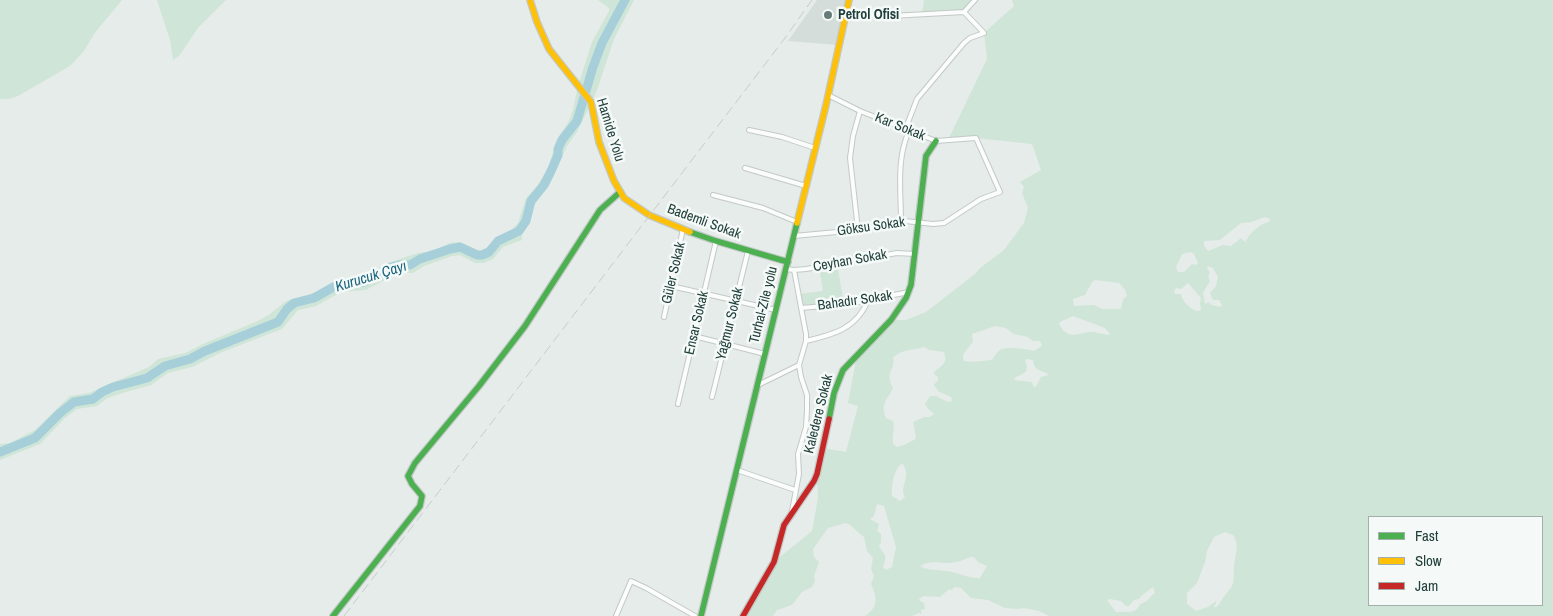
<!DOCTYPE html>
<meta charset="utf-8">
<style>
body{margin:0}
#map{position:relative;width:1553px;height:616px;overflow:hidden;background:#e6ece9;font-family:"Archivo Narrow",sans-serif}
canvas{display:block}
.legend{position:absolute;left:1368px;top:516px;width:175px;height:90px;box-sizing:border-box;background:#f5faf8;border:1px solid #a1b0ac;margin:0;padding:6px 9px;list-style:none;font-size:15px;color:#22403b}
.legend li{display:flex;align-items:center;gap:10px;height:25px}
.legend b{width:25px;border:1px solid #a1b0ac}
</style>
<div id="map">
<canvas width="1553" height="616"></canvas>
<ul class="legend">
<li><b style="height:6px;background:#4caf50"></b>Fast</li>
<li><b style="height:6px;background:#ffc107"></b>Slow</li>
<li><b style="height:6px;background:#c62828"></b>Jam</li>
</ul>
</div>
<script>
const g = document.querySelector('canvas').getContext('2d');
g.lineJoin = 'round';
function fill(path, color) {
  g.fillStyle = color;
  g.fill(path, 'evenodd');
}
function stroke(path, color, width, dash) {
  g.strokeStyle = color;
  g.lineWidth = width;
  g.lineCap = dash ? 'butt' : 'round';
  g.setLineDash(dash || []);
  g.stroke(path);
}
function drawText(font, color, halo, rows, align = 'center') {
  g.font = font + ' "Archivo Narrow",sans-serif';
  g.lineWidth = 5;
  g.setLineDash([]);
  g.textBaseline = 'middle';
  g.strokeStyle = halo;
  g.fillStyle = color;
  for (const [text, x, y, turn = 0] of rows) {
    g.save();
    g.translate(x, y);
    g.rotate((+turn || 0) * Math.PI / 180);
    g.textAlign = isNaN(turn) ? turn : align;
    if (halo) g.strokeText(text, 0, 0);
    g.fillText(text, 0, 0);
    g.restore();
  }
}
fill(new Path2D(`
 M817,0H849L839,45L788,41Z`), '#d4ddd9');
fill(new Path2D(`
 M0,0H122L94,34L84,51L70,66L18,96L9,99H0Z
 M157,0H226L198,28L179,56L173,60L170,40Z
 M598,0H634L614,39L596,93L577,132L567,146L550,184L535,204L530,214L529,222L522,233V240L503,247L493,259L484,263H475L460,255L452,256L424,266L413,273H400L394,275L366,290L341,292L316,306L298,310L282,329L222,352L192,367L168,373L151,385L116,395L106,399L97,406L77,409L65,418L40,444L0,460V444L10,443L35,430L70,396L89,393L149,367L158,359L185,353L205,343L258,321L270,314L286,301L317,292L342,278L366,276L385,264L418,253L433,251L450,243L460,242L480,251L488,247L497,238L512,229L518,223L526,198L536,187L548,169L557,139L569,121L573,110L578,86L592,42L609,11V8Z
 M924,0H975L964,12L922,15Z
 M1012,0H1553V616H1049L1039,611L1024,608L1018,609L1005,608L988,600L971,598L961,588L955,587L952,590L949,589L940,597L924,596L919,599L920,601L924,603L925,609L921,610V614L919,613L912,616H865C879,607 877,597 871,584L874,576L871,569L873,558L867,551L864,537C857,533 854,526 846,523L828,528L813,549L814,557L819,562L814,576L815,581L812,587L802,592L792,605L777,610L773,616H743L773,564L781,556L812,531L818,498L817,474L823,448L846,452L858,406L848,403L857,355L891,320H906L926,312L975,274L980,268L1004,250L1024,223L1028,208L1022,193L1024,187L1020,182L1041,170L1032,144L976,138L948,140L987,59L984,33L1014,6ZM1265,217L1270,219L1269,222C1259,224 1250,233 1245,242L1241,238L1231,246L1223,245L1208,251L1204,246V241L1220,240L1241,223L1251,222ZM1191,252L1194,254L1198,263L1196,265L1192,264L1184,272H1178L1176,267L1182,254ZM1208,266L1213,268L1218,277L1216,286L1210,293L1213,300H1219L1222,305L1220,307L1211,305L1209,302L1205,304L1203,293L1210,281L1208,276L1210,273L1207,268ZM1095,280L1119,283L1125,290L1127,296L1123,299L1121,309H1102L1094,305L1074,306L1073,299L1085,295L1092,282ZM1188,283L1201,298L1200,304L1201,309L1199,311C1191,311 1182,301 1181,294H1175L1174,292L1176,288L1181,289ZM1073,316L1105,328L1110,334L1108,335C1102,334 1096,332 1091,332C1077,332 1069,342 1059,324L1060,322ZM995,326L1006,328L1014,334L1028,337L1033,341H1040L1042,346L1034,351C1026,349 1007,346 1000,350C997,352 994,357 992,360L972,362L964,361L963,358L964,353L973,342L972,334ZM925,347L929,350L944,352C948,364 942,365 934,372L935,375L938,377V380L934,385L938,391L951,397L952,401L948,402L936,396H930L925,404L928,409L934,414L930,417H924L913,422L916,437L915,439C913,441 900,447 897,447L893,444C892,437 895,427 893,421L886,418C880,403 887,401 893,388C884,371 896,370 893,358C901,349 914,350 925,347ZM1027,359L1033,360C1034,372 1043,370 1049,375L1041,377L1037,385L1034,388L1032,382L1014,380L1016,377L1026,372L1027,366L1025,360ZM902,463C913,478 898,486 905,497L900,501L892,496C891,485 894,470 902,463ZM877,504L884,506L896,547L892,567L886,570L883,567C887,557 886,555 879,547L881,542V534L877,531L879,524L870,519L874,516ZM1369,517H1542V605H1369ZM1225,532L1233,535C1240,546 1235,554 1234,566C1233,586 1236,582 1223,598C1220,602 1220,605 1216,607H1214L1216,603V601L1208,607L1196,611L1187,604V593L1197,583L1205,562L1207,551L1214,537ZM971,557H974L978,562L987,566L980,578C968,579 958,572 946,571C939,570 924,570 920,566C929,560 938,563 948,563C956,563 963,560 971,557ZM1153,587L1155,593C1150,595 1151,601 1140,604C1136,615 1126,611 1116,612L1107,600L1110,599L1121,601L1126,606H1129L1134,600L1139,599L1141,596Z
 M837,263L844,304L801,308L799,294L823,291L819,267Z`), '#cfe5d7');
stroke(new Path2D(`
 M0,452L35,438L60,413L74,402L93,399L102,392L113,387L147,378L165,366L190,359L205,351L278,322L287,309L294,303L314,298L337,285L364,282L391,267L399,265H410L420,259L450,249L460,247L477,255H482L489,252L498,241L519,231L526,221L531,201L544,185L551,171L558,155V149L562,140L577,121L593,67L602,43L625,0`), '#a6cfda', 9);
const street = new Path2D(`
 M847,12L891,16L964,12L975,0
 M749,130L782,137L815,148
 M905,130L917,99L964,43L970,38L984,33L964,12
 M745,168L806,186
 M713,195L763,208L797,222
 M901,222C901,192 896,159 909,131
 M858,230L850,158L853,136L860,111
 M794,236L858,230L905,221L933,224L944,223L981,199L1000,192L976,138L936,141L860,111L828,95
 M786,269L794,270L806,269L897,253L914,254
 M671,286L776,310
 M801,308L848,304L909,292
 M664,317L683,229
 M694,336L765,354
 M806,341C832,335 857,329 868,300
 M758,385L799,365L806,341V334L794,270
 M712,397L748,251
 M678,404L716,241
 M737,470L795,490
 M792,511L799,474L798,454L806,427L807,410V395L801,377L799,365
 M616,616L631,581L646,588L695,616`);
const fast = new Path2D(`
 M690,232L716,241L788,262
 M829,419L834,393L843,370L891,320L906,298L911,285L926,156L936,141
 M333,616L420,506L422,496L412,484L408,476L415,463L479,386L525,326L600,210L619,193
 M701,616L797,223`);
const slow = new Path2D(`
 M530,0L537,22L549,49L591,102L599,142L614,181L624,198L649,215L690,232
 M797,223L826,105L849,0`);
const jam = new Path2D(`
 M743,616L774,562L784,525L814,481L817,474L829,419`);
stroke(street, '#c3c9c6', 6);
stroke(fast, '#c2c9c7', 8);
stroke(slow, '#c2c9c7', 8);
stroke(jam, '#c2c9c7', 8);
stroke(street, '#fbfcfc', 4);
stroke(fast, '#4caf50', 5.5);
stroke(slow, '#ffc107', 5.5);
stroke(jam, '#c62828', 5.5);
stroke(new Path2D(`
 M344,616L785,38L812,0`), '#c7ccca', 1, [10, 5]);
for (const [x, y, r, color] of [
 [828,15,5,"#677c78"]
]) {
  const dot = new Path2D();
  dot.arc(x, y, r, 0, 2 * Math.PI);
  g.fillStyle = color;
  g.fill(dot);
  stroke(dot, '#f5faf8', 2);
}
drawText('bold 14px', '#22403b', '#f5faf8', [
 ["Petrol Ofisi",838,15]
], 'left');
drawText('14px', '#22403b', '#f5faf8', [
 ["Kar Sokak",900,127,22],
 ["Hamide Yolu",610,130,73],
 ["Bademli Sokak",704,222,20],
 ["Göksu Sokak",871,227,-8],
 ["Ceyhan Sokak",850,261,-10],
 ["Güler Sokak",674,273,-77],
 ["Bahadır Sokak",855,301,-8],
 ["Turhal-Zile yolu",764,305,-76],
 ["Ensar Sokak",697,323,-77],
 ["Yağmur Sokak",730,324,-76],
 ["Kaledere Sokak",819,414,-76]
]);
drawText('italic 15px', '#1a647e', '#f5faf8', [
 ["Kurucuk Çayı",371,277,-17]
]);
</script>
